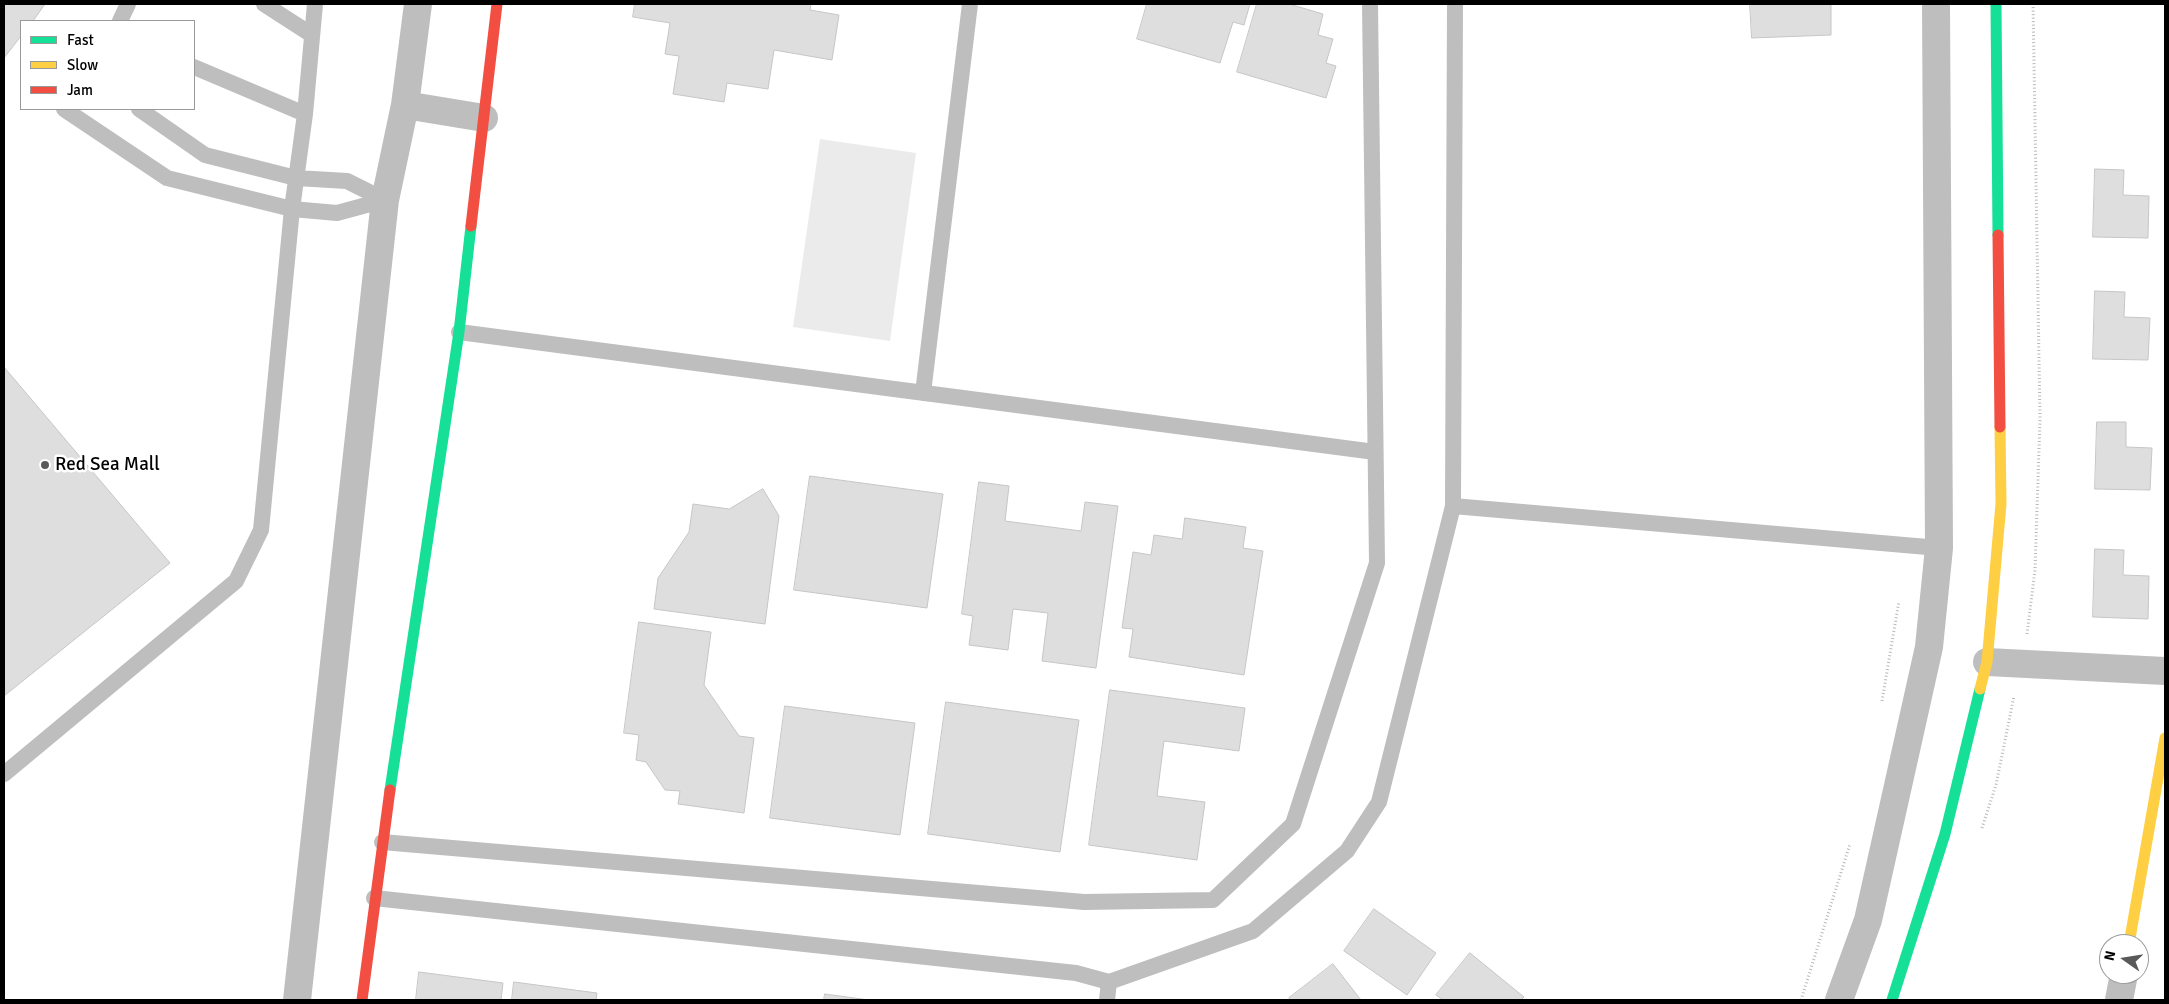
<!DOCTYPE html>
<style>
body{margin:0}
#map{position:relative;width:2169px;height:1004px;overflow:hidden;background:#fff;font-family:Signika,sans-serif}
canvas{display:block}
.frame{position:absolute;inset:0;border:5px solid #000;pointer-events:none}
.legend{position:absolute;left:20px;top:20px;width:175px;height:90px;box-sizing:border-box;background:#fff;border:1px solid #999;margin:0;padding:6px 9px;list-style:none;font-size:15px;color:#000}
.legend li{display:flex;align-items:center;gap:10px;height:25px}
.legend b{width:25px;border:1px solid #999}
.north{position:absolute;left:2099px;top:934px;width:50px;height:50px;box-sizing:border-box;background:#fff;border:1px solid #999;border-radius:50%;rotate:283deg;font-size:14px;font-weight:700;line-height:20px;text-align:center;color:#000}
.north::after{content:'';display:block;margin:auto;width:18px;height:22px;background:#595959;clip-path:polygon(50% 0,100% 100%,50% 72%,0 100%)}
</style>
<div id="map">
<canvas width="2169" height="1004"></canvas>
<div class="frame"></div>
<ul class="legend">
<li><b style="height:6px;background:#16e098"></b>Fast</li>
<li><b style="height:6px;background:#ffcf43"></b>Slow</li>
<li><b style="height:6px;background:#f24e42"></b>Jam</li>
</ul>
<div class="north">N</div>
</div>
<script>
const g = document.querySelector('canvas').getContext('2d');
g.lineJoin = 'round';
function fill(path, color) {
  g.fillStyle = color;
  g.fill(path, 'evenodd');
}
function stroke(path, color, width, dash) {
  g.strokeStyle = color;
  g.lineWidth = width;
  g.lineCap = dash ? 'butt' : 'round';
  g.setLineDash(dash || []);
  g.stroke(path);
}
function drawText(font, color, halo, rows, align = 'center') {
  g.font = font + ' Signika,sans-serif';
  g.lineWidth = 5;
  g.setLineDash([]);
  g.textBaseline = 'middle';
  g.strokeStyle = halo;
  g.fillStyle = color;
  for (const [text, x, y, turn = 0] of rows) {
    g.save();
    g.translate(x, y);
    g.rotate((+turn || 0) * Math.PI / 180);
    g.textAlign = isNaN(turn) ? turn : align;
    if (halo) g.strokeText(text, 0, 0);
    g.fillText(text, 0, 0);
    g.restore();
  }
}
fill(new Path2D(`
 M820,139L916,153L890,341L793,327Z`), '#ebebeb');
const building = new Path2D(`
 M4,4H45L33,21H21V36L4,58Z
 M635,4H811L810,10L839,15L832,60L774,50L768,89L727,83L724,102L673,94L679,56L665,54L670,23L633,17Z
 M1147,4H1250L1244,25L1233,22L1220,63L1137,39Z
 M1257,4H1289L1323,14L1318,35L1333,39L1326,63L1336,66L1326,98L1237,72Z
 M1750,4H1831V35L1752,38Z
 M2095,169L2124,170L2123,195L2149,196L2148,238L2093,237Z
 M2095,291L2125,292L2124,317L2150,318L2148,360L2093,359Z
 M4,367L170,563L4,696Z
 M2097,422H2126V447L2152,448L2150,490L2095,489Z
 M810,476L943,494L927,608L794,590Z
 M979,482L1009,486L1005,521L1081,531L1085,502L1118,506L1096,668L1042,661L1048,613L1013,609L1008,650L969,645L973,616L962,614Z
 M763,489L779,516L765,624L654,609L658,578L689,532L693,504L729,509Z
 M1185,518L1246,527L1243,548L1263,551L1244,675L1129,657L1133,629L1122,628L1133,552L1151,555L1154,535L1182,539Z
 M2095,549L2124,550L2123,575L2149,576L2148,619L2093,617Z
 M639,622L711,632L704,685L739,736L754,738L744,813L678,804L680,791L665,790L646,762L636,760L639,735L624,733Z
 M1110,690L1245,708L1239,751L1164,741L1157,796L1205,802L1197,860L1089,845Z
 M946,702L1079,720L1060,852L928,834Z
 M785,706L915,723L900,835L770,818Z
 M1374,909L1436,953L1407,995L1344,951Z
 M1470,953L1524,997L1521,1000H1443L1436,995Z
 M1333,964L1361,1000H1291L1289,998Z
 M419,972L503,983L501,1000H416Z
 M514,982L597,993L596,1000H512Z
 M825,994L869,1000H824Z`);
fill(building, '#dedede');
stroke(building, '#c6c6c6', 1);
stroke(new Path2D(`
 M2027,634L2035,570L2040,419L2033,4
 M1882,701L1899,601
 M1982,828L1996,785L2014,696
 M1801,1000L1850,844`), '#b9b9b9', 3, [1, 2.5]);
stroke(new Path2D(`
 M264,4L312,35
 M120,21L128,4
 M194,67L305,114
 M64,109L167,178L292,209L337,213L385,200
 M139,109L205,155L296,178L347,181L385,200
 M459,332L1375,452
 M923,393L970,4
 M1453,506L1939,548
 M4,774L236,581L261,530L292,209L305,114L315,4
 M382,842L1084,902L1213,900L1293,824L1377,563L1370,4
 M374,898L1076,973L1109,982L1253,931L1347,851L1379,802L1453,506L1455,4
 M1107,1000L1109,982`), '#bebebe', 16);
stroke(new Path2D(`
 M405,105L484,118
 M1987,662L2165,671
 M297,1000L385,200L405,105L418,4
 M1839,1000L1868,920L1929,647L1939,548L1936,4
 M2119,1000L2124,974`), '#bebebe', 28);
stroke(new Path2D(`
 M1996,4L1998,235
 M390,790L459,332L471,226
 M1892,1000L1945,834L1980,689`), '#16e098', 11);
stroke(new Path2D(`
 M1980,689L1987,662L2001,504L2000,427
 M2129,944L2165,738`), '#ffcf43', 11);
stroke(new Path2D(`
 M471,226L497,4
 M1998,235L2000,427
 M362,1000L390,790`), '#f24e42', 11);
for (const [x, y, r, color] of [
 [45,465,5,"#595959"]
]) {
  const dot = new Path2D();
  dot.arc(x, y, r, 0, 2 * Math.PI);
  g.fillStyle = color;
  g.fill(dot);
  stroke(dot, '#fff', 2);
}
drawText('19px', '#000', '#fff', [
 ["Red Sea Mall",55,465]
], 'left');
</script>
